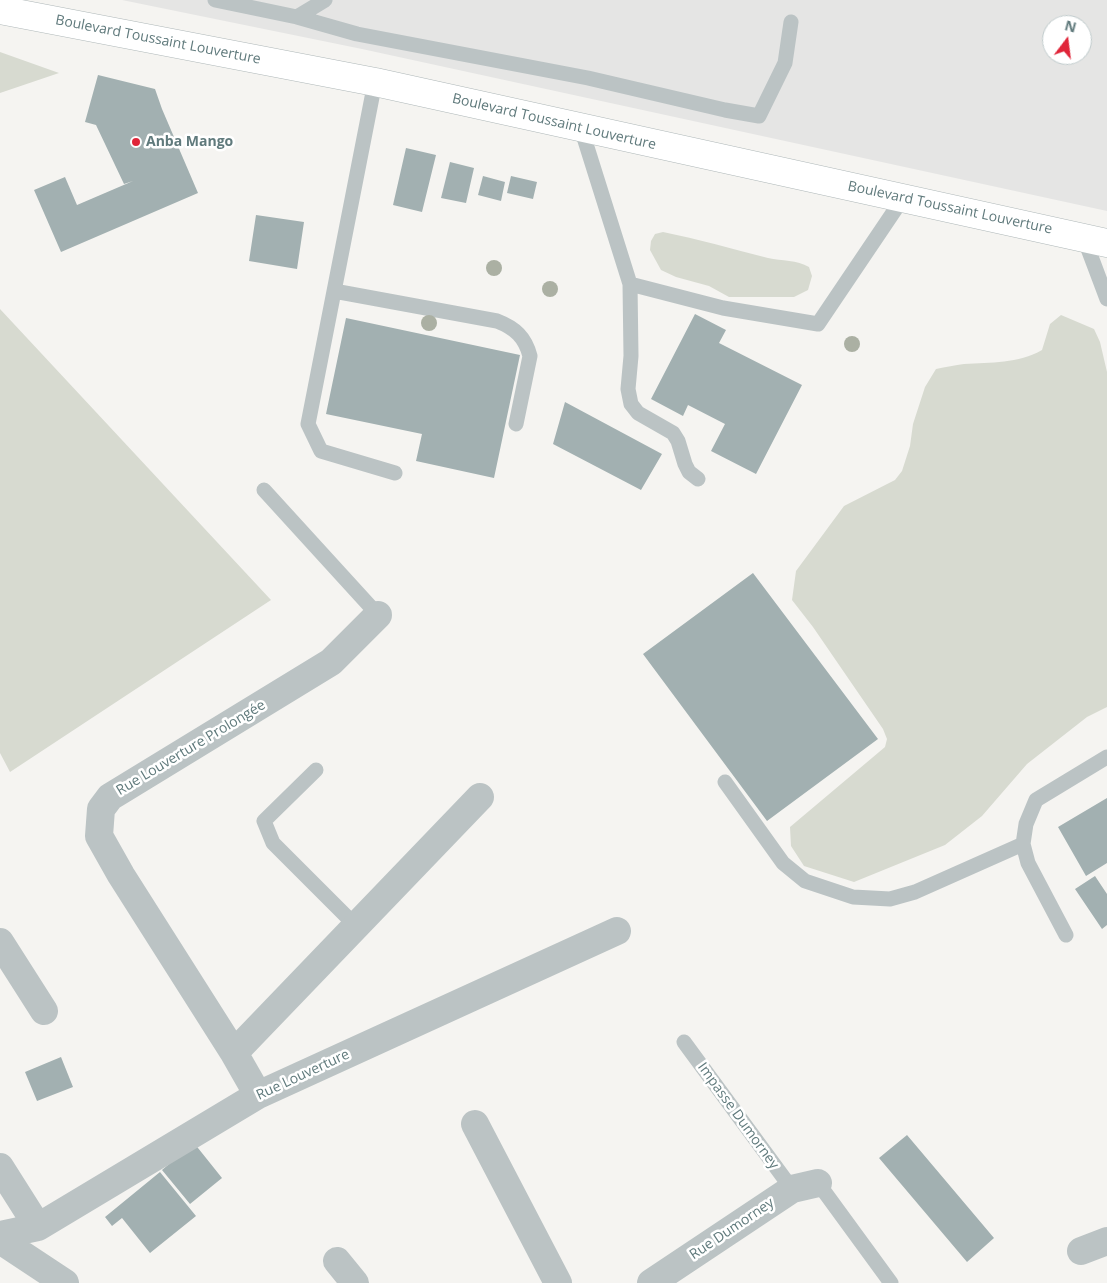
<!DOCTYPE html>
<meta charset="utf-8">
<style>
body{margin:0}
#map{position:relative;width:1107px;height:1283px;overflow:hidden;background:#f5f4f1;font-family:"Open Sans",sans-serif}
canvas{display:block}
.north{position:absolute;left:1042px;top:15px;width:50px;height:50px;box-sizing:border-box;background:#fff;border:1px solid #bfcacb;border-radius:50%;rotate:15deg;font-size:14px;font-weight:700;line-height:20px;text-align:center;color:#607a7c}
.north::after{content:'';display:block;margin:auto;width:18px;height:22px;background:#e02539;clip-path:polygon(50% 0,100% 100%,50% 72%,0 100%)}
</style>
<div id="map">
<canvas width="1107" height="1283"></canvas>
<div class="north">N</div>
</div>
<script>
const g = document.querySelector('canvas').getContext('2d');
g.lineJoin = 'round';
function fill(path, color) {
  g.fillStyle = color;
  g.fill(path, 'evenodd');
}
function stroke(path, color, width, dash) {
  g.strokeStyle = color;
  g.lineWidth = width;
  g.lineCap = dash ? 'butt' : 'round';
  g.setLineDash(dash || []);
  g.stroke(path);
}
function drawText(font, color, halo, rows, align = 'center') {
  g.font = font + ' "Open Sans",sans-serif';
  g.lineWidth = 5;
  g.setLineDash([]);
  g.textBaseline = 'middle';
  g.strokeStyle = halo;
  g.fillStyle = color;
  for (const [text, x, y, turn = 0] of rows) {
    g.save();
    g.translate(x, y);
    g.rotate((+turn || 0) * Math.PI / 180);
    g.textAlign = isNaN(turn) ? turn : align;
    if (halo) g.strokeText(text, 0, 0);
    g.fillText(text, 0, 0);
    g.restore();
  }
}
fill(new Path2D(`
 M122,0H1107V211L362,49ZM1052,25H1082V55H1052Z`), '#e5e5e4');
fill(new Path2D(`
 M0,52L59,73L0,93Z
 M663,232C698,239 733,249 768,258C782,261 797,260 809,267L812,276L808,290L794,297H729L709,286L676,277L661,270L650,250L651,241L655,234Z
 M0,309L271,600L10,772L0,753Z
 M1061,315L1094,329L1100,342L1107,372V707L1087,717L1027,764L982,816L945,845L854,882L804,866L791,846L790,827L885,747L887,739L883,729L813,627L792,600L796,571L844,506L895,480L902,471L910,446L913,424L925,387L936,369C946,367 955,365 964,364C991,362 1018,364 1042,350L1050,324Z`), '#d7dad0');
fill(new Path2D(`
 M98,75L155,89L162,109L198,193L61,252L34,190L65,177L77,205L133,181L124,184L96,125L85,122Z
 M406,148L436,155L422,212L393,205Z
 M450,162L474,168L466,203L441,198Z
 M483,176L505,182L501,201L478,195Z
 M511,176L537,182L533,199L507,193Z
 M256,215L304,222L297,269L249,261Z
 M695,314L726,330L719,343L802,385L756,474L711,451L725,424L688,405L683,416L651,399Z
 M346,318L520,355L494,478L416,461L422,434L326,414Z
 M565,402L662,454L641,490L553,444Z
 M753,573L878,739L767,821L643,654Z
 M1107,798V863L1086,876L1058,827Z
 M1095,876L1107,894V925L1102,929L1075,889Z
 M61,1057L73,1087L37,1101L25,1072Z
 M907,1135L994,1238L967,1262L879,1158Z
 M194,1143L222,1178L190,1204L162,1170Z
 M160,1172L196,1216L150,1253L122,1218L112,1226L105,1217Z`), '#a2b0b1');
const secondary = new Path2D(`
 M0,10L375,82L1107,243`);
stroke(secondary, '#aeb7b8', 29);
stroke(new Path2D(`
 M215,0L297,17L325,0
 M297,17L357,34L588,78L725,110L759,116L785,63L791,22
 M375,82L308,424L321,451L395,473
 M581,128L630,284L723,308L818,324L903,198
 M1084,238L1107,299
 M630,284L631,356L628,389L631,404L638,413L673,433L678,441L685,464L689,472L698,479
 M334,291L497,321C515,328 525,337 530,356L516,424
 M264,490L378,615
 M316,770L264,821L273,843L356,926
 M725,782L783,863L805,881L853,897L890,899L915,892L1023,844
 M1066,935L1028,863L1023,844L1026,824L1036,800L1107,757
 M684,1042L792,1189
 M818,1183L891,1283`), '#bbc3c4', 15);
stroke(new Path2D(`
 M0,942L44,1011
 M234,1053L480,797
 M258,1095L234,1053L121,875L99,836L101,809L110,797L331,662L378,615
 M475,1124L558,1283
 M0,1167L38,1227
 M0,1235L38,1227L258,1095L617,931
 M0,1240L65,1283
 M1081,1251L1107,1241
 M337,1261L355,1283
 M651,1283L792,1189L818,1183`), '#bbc3c4', 28);
stroke(secondary, '#fff', 28);
g.fillStyle = '#abb0a3';
for (const [x, y] of [
 [494,268],
 [550,289],
 [429,323],
 [852,344]
]) {
  g.beginPath();
  g.arc(x, y, 8, 0, 2 * Math.PI);
  g.fill();
}
for (const [x, y, r, color] of [
 [136,142,5,"#e02539"]
]) {
  const dot = new Path2D();
  dot.arc(x, y, r, 0, 2 * Math.PI);
  g.fillStyle = color;
  g.fill(dot);
  stroke(dot, '#fff', 2);
}
drawText('14px', '#607a7c', '#fff', [
 ["Boulevard Toussaint Louverture",158,40,11],
 ["Boulevard Toussaint Louverture",554,122,13],
 ["Boulevard Toussaint Louverture",950,208,12],
 ["Rue Louverture Prolongée",191,748,-31],
 ["Rue Louverture",303,1075,-25],
 ["Impasse Dumorney",738,1116,54],
 ["Rue Dumorney",732,1229,-34]
]);
drawText('bold 14px', '#607a7c', '#fff', [
 ["Anba Mango",146,142]
], 'left');
</script>
